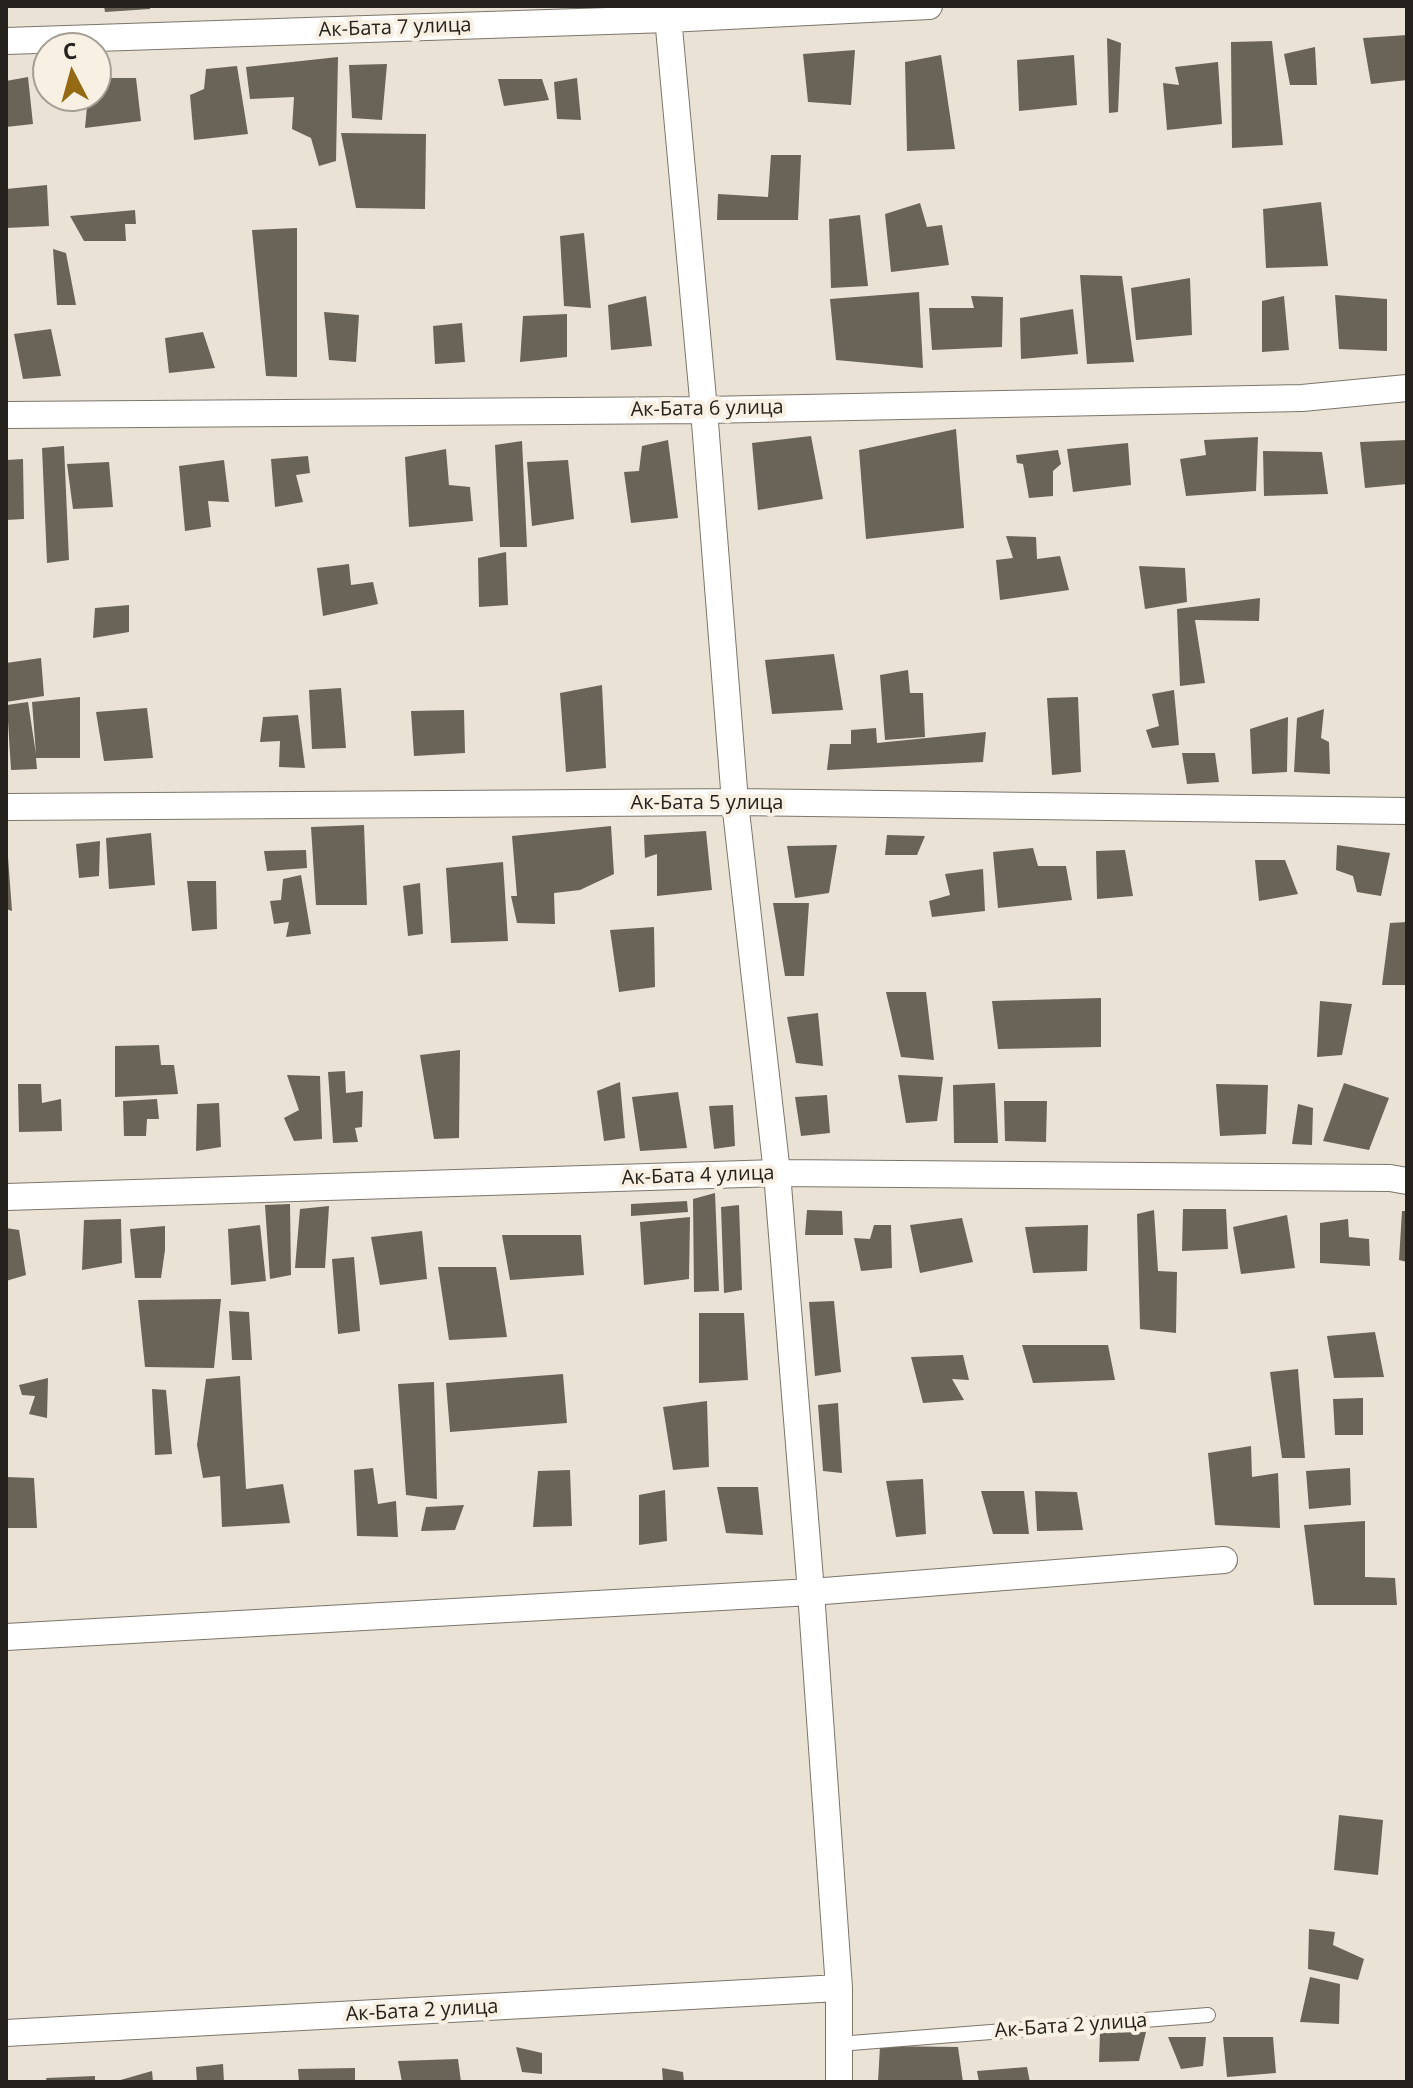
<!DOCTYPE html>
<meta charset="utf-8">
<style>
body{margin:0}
#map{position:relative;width:1413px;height:2088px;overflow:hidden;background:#ebe2d6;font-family:"Open Sans",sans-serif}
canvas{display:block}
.frame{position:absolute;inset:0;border:8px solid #25221d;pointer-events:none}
.north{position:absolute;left:32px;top:32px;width:80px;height:80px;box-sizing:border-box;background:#f8f0e3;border:2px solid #a49e94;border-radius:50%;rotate:354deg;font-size:22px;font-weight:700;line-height:32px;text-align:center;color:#25221d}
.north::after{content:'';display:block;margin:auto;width:28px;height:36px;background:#946a15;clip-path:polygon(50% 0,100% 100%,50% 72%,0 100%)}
</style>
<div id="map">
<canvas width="1413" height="2088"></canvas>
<div class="frame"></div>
<div class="north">С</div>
</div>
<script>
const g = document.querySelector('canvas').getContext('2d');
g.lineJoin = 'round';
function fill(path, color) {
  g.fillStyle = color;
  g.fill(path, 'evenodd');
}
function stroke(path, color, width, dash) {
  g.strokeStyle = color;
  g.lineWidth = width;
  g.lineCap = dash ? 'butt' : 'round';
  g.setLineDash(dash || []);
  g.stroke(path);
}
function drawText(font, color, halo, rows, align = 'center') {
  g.font = font + ' "Open Sans",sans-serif';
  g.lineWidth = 8;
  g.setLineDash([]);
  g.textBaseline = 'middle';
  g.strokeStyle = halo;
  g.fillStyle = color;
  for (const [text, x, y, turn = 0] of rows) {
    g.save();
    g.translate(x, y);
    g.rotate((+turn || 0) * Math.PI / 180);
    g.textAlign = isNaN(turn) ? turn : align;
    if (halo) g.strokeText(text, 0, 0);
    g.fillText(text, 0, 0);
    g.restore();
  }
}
fill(new Path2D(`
 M104,6H150V9L105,12Z
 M1407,35V80L1371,84L1363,38Z
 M1107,38L1121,43L1118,112L1109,113Z
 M1272,41L1283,145L1232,148L1231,42Z
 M1315,47L1317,85H1290L1284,54Z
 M855,50L851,105L808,102L803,54Z
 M941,55L955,149L907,151L905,62Z
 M1074,55L1077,105L1019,111L1017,60Z
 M338,57L336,161L319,166L311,138L292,129L294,97L250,99L246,67Z
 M1218,62L1222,124L1167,130L1163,83L1179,85L1175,67Z
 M387,64L382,120L352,118L349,65Z
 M237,66L248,134L194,140L190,95L204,89L206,69Z
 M28,77L33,124L6,127V81Z
 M96,78H136L141,121L85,128L88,96H96Z
 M577,78L581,120L557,119L554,82Z
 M498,79H542L549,100L504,106Z
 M341,133L426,134L425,209L356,208Z
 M771,155H801L798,220H717L718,194L768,197Z
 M47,185L49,226L6,228V189Z
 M1321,202L1328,266L1266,268L1263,209Z
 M920,203L927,227L942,225L949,265L891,272L885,214Z
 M135,210L136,224H125L126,241H84L70,216Z
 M860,215L868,286L831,288L829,219Z
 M297,228V377L266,376L252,230Z
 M584,233L591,308L564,306L560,236Z
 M53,249L66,253L76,305H57Z
 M1080,275L1122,276L1134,362L1087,364Z
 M1190,278L1192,335L1136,340L1131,288Z
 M919,292L923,368L836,360L830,299Z
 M1335,295L1387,299V351L1339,349Z
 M646,296L652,346L611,350L608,305Z
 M971,296L1003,297L1002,347L932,350L929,308H974Z
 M1284,296L1289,350L1262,352V301Z
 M1073,309L1078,354L1021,359L1020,318Z
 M324,312L359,315L356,362L329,360Z
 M567,314V357L520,362L523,316Z
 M462,323L465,362L435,364L433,326Z
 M51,329L61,376L23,379L14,334Z
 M203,332L215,368L169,373L165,338Z
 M956,429L964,528L866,539L859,450Z
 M811,436L823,499L758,510L752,443Z
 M1258,437L1256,491L1186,496L1180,459L1206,455L1204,440Z
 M668,440L678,518L631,523L624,472L639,471L642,446Z
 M1407,440V484L1365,488L1360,442Z
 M522,441L527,547H500L495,445Z
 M1128,443L1131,485L1073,492L1067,449Z
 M64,446L69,560L47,563L42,448Z
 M446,449L449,485L470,487L473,521L409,527L405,457Z
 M1058,450L1061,464L1053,471V496L1029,498L1023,464L1017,463L1016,455Z
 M1263,451L1322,452L1328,494L1264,496Z
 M308,456L310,473L296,475L303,502L275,507L271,459Z
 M23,459L24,519L6,520V460Z
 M224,460L229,502L208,501L211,527L185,531L179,466Z
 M568,460L574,519L532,526L527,462Z
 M109,462L113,507L73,509L67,464Z
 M1006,536L1036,537L1037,559L1060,556L1069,590L1000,600L996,560L1013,558Z
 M506,552L508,605L479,607L478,558Z
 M349,564L351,585L373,582L378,604L323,616L317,568Z
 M1139,566L1185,568L1187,602L1145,609Z
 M1260,598L1259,621L1195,620L1205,683L1180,686L1177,609Z
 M129,605V632L93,638L95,608Z
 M834,654L843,710L772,714L765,660Z
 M41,658L44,696L6,702V663Z
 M908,670L910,693H923L925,737L885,740L880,675Z
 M602,685L606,768L566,772L560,693Z
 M341,688L346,748L312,749L309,690Z
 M1174,690L1179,745L1152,748L1146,730L1159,726L1152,694Z
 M80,697V758H36L37,769L11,770L7,705L28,702L36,754L32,702Z
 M1078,697L1081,772L1052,775L1047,698Z
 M147,708L153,758L104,761L96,712Z
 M1324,709L1321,738L1329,742L1330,774L1294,772L1297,718Z
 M464,710L465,753L414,756L411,711Z
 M298,715L305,768L279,767L280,741L260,742L263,717Z
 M1288,717L1287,772L1252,774L1250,729Z
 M876,728L877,743L986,732L983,762L827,770L830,744H851V730Z
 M1182,753H1215L1219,782L1187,784Z
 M364,825L367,905H316L311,827Z
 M611,826L614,874L580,890L554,893L555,924L517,923L511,896H517L512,836Z
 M706,831L712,890L657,896V854L645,858L644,835Z
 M151,833L155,885L109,889L106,838Z
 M887,835L925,836L917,855H885Z
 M100,841L99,876L79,878L76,844Z
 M837,845L829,893L795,898L787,846Z
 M1337,845L1390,853L1381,896L1357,892L1353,876L1336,870Z
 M1033,848L1038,866H1066L1072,900L998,908L993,852Z
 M306,850L307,868L267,871L264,851Z
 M1125,850L1133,896L1097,899L1096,851Z
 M6,857H8L12,911L6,909Z
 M1255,860H1285L1298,894L1259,901Z
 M503,862L508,941L451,943L446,868Z
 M983,869L985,911L932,917L929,901L950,895L945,874Z
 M301,875L311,934L286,937L289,922L274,924L270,901L281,900L283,879Z
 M187,881H216L217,929L192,931Z
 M420,883L423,934L408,936L403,886Z
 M773,903H809L804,976H785Z
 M1407,922V985H1382L1390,923Z
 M654,927L655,987L619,992L610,930Z
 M886,992H926L934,1060L901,1057Z
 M1101,998V1047L998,1049L992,1001Z
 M1320,1001L1352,1004L1342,1055L1317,1057Z
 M818,1013L823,1066L796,1063L787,1017Z
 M159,1045L161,1065H174L178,1094L115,1097V1046Z
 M460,1050L459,1138L434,1139L420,1055Z
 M345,1071L346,1093L363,1091L362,1127L355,1128L358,1142L333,1143L328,1072Z
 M287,1075L320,1076L322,1139L294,1141L284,1118L299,1110Z
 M898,1075L943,1077L937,1121L906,1123Z
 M620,1082L625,1138L604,1141L597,1091Z
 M995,1083L998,1143H954L953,1085Z
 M1344,1083L1389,1098L1369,1150L1323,1141Z
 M18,1084H41L42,1103L61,1099L62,1131L19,1132Z
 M1216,1084L1268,1085L1266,1134L1220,1136Z
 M678,1092L687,1148L640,1151L632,1097Z
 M827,1095L830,1133L801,1136L795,1097Z
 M157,1099L159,1119H147L146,1136H124L123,1101Z
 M1004,1101H1047L1046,1142L1005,1141Z
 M219,1103L221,1147L196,1151L197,1104Z
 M1298,1104L1313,1108L1312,1145L1292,1144Z
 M733,1105L735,1146L714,1149L709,1106Z
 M715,1193L719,1291L694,1292L693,1199Z
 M687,1201L688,1212L631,1216V1204Z
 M290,1204L291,1275L270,1279L265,1205Z
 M739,1205L742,1290L724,1293L721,1207Z
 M329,1206L325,1268H295L300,1209Z
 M1183,1209H1226L1228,1249L1182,1251Z
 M807,1210L842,1211L843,1235H805Z
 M1154,1210L1158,1271L1177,1272L1176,1333L1140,1329L1137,1214Z
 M1402,1211H1407V1262L1399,1260Z
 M1287,1215L1295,1268L1241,1274L1233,1227Z
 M690,1217L689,1279L644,1285L640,1222Z
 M962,1218L973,1262L920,1273L910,1225Z
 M121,1219L122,1263L82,1270L84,1220Z
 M1348,1219L1349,1237L1369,1239L1370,1266L1320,1263V1223Z
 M260,1225L266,1281L231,1285L228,1229Z
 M874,1225H891L892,1268L861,1271L854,1238L870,1239Z
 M1088,1225L1087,1271L1033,1273L1025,1227Z
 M165,1226V1250L161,1278H135L130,1229Z
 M6,1228L19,1230L26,1275L6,1281Z
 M422,1231L427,1279L380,1285L371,1237Z
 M502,1235H581L584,1275L510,1280Z
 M354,1257L360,1331L338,1334L332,1259Z
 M438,1267H496L507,1337L449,1340Z
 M221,1299L214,1368L145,1367L138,1300Z
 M834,1301L841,1372L815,1376L809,1302Z
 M229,1311L249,1312L252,1360H232Z
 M699,1313H744L748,1380L699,1383Z
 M1375,1332L1384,1377L1334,1378L1327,1336Z
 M1022,1345H1108L1115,1380L1033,1383Z
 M963,1355L969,1380L952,1379L964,1400L923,1403L911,1357Z
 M1298,1369L1305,1458H1282L1270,1372Z
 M563,1374L567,1423L450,1432L446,1383Z
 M240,1376L246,1489L283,1484L290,1523L222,1527L220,1476L203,1478L197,1445L206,1379Z
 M48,1378L47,1418L29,1414L35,1396L22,1395L19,1385Z
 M434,1382L437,1499L406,1495L398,1384Z
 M152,1389L166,1390L172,1454L155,1455Z
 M1363,1398V1435H1335L1333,1399Z
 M707,1401L709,1467L673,1470L663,1407Z
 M838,1403L842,1473L823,1471L818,1405Z
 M1251,1446L1252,1477L1278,1473L1280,1528L1215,1525L1208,1453Z
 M373,1468L378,1504L396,1501L398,1537L357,1536L354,1470Z
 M1350,1468L1351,1505L1309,1509L1306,1471Z
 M570,1470L572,1526L533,1527L538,1471Z
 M6,1477L34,1478L37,1528H6Z
 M923,1479L926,1534L896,1537L886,1481Z
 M717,1487H758L763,1535L726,1533Z
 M665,1490L667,1541L639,1545V1495Z
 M981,1491H1024L1029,1534H993Z
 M1035,1491L1077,1492L1083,1530L1037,1531Z
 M464,1505L455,1530L421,1531L426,1507Z
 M1365,1521V1577L1395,1578L1397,1605H1314L1304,1525Z
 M1339,1815L1383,1820L1378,1875L1334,1870Z
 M1309,1929L1335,1932L1333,1945L1364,1959L1358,1980L1308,1969Z
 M1310,1977L1340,1984L1339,2024L1300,2022Z
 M1146,2032L1139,2061L1099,2062L1100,2033Z
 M1168,2037H1206L1203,2066L1181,2069Z
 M1223,2037H1273L1276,2073L1227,2077Z
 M880,2046L958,2047L963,2082H878Z
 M516,2047L542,2053V2074L522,2072Z
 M458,2059L461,2082H402L398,2061Z
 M223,2064L224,2082H197L196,2067Z
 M1027,2067L1030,2082H979L977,2071Z
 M355,2068V2082H299L298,2069Z
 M662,2068L683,2072L684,2082H663Z
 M152,2071L153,2082H117V2081Z
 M95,2076V2082H47L46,2078Z`), '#6a6358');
const service = new Path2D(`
 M838,2044L1208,2015`);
const minor = new Path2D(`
 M667,6L704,410L735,802L777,1173L811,1592L839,1988V2082
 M6,41L668,19L929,6
 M6,415L704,410L1302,398L1407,388
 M6,807L735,802L1407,811
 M6,1197L777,1173L1390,1178L1407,1181
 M6,1637L811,1592L1224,1560
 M6,2033L839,1988`);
stroke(service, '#7c756a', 16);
stroke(minor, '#7c756a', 28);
stroke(service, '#fff', 14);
stroke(minor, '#fff', 26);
drawText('20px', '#25221d', '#f8f0e3', [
 ["Ак-Бата 7 улица",395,28,-2],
 ["Ак-Бата 6 улица",707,409,-1],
 ["Ак-Бата 5 улица",707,803],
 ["Ак-Бата 4 улица",698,1176,-2],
 ["Ак-Бата 2 улица",422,2011,-3],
 ["Ак-Бата 2 улица",1071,2026,-4]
]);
</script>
